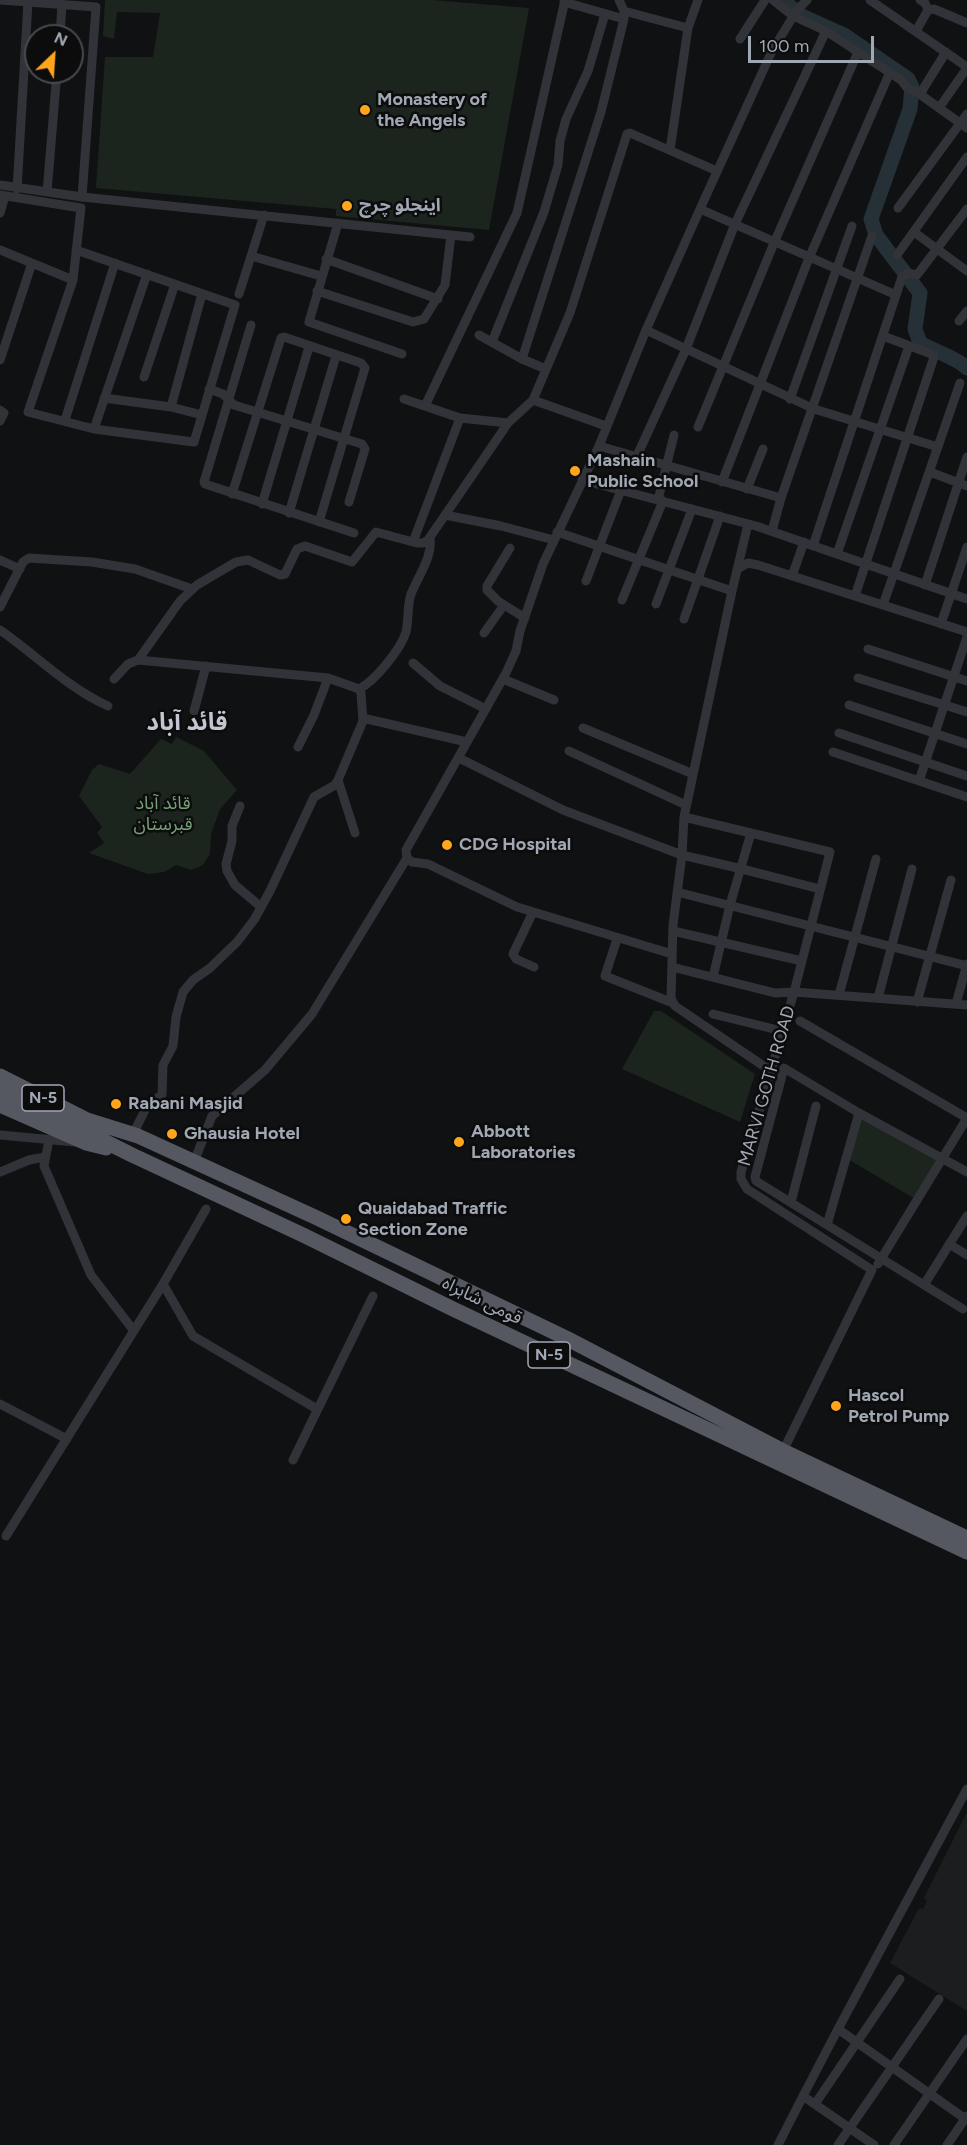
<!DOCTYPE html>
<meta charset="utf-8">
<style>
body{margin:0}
#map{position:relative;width:967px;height:2145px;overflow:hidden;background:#101112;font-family:Figtree,sans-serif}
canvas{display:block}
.north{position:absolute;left:24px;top:24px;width:60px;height:60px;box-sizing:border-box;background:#0c0c0d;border:2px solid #474a50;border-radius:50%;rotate:25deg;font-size:16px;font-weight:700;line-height:24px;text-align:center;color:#a0a8b4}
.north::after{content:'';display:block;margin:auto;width:21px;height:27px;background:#ffa51c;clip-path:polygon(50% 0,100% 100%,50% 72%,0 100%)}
.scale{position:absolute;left:748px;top:36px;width:126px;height:27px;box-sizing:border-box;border:3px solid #a0a8b4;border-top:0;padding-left:8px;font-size:18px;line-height:21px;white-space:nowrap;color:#a0a8b4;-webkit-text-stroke:4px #0c0c0d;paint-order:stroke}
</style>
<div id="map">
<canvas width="967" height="2145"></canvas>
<div class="north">N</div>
<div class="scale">100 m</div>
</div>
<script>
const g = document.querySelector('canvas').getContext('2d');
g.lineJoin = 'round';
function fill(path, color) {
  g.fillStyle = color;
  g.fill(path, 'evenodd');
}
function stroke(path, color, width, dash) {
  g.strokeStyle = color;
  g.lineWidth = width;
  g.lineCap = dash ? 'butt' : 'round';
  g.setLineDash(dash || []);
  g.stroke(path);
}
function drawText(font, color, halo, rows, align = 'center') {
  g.font = font + ' Figtree,"Noto Sans Arabic",sans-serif';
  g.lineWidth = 5;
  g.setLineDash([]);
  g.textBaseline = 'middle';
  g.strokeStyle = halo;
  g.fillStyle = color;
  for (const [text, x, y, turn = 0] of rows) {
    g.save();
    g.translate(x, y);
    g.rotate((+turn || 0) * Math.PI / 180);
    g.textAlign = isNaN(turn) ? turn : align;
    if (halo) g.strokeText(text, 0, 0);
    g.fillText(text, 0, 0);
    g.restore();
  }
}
fill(new Path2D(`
 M967,1812V2011L890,1963L919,1908L923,1909L927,1901L924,1898Z`), '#1c1d1f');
fill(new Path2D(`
 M105,0H432L529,8L489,230L336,216V209L96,188L105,57H153L160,13L117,12L114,39L103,36Z
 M176,737L204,751L237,790L220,809L211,834L210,854L203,865L191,870L176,865L164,872L148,874L89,853L104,843L97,833L102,827L79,796L92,770L99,764L130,774L161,739L172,744Z
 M654,1011H661L755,1074L740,1122L622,1069Z
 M859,1113L943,1158L917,1200L846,1158Z`), '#1c251d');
stroke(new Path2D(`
 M782,0L802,16L844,35L908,79L912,87L910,109L871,219L876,235L920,293L915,329L920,343C934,351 957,358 967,368`), '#263037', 15);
stroke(new Path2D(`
 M1,0L96,7L82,197
 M773,0L793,16L826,31L901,80L908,89L921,93
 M870,0L967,67
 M920,0L925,3L928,10
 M564,2L624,19
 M624,11L688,28
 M916,31L928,10L934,9L967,23
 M60,36L62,4
 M740,39L765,0
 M946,52L923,89L921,95L967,128
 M939,108L967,68
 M670,150L688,28L698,0
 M0,185L82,197L470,237
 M17,189L28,2
 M47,192L57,72
 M0,195L81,208L73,280L28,412L94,429L194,442L235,305L76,250
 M898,208L967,114
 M700,209L896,295
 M0,213L5,196
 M338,223L309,322L402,354
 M914,232L967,271
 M0,250L73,280
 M897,255L967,157
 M251,256L321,276
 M326,259L438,299
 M317,291L413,322L424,319L445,285L451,235
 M239,294L264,215
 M959,321L967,311
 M251,325L204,482L205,484L354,533
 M646,330L814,409L938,447
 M479,335L522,359L546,369
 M492,342L544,212L558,165L560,141L566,119L588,71L605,14
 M522,359L601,112L624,19V11L619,0
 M0,360L32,263
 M144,377L175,284
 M209,389L223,394L234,405L362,444L365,449L349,502
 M104,398L171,407L202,415
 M404,399L460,418L508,423
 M790,399L852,226
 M533,400L606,426
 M425,406L517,213L565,0
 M171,407L202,294
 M0,410L4,413L0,421
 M65,420L115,263
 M698,427L774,243L858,52
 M94,429L147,274
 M599,446L781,498
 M636,458L686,349L735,224L826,31
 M930,472L967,486
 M582,480L756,526L967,599
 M722,482L809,258L890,72
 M747,489L763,449
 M232,494L281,338L284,337L361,363L365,368L319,522
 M658,500L674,435
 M262,504L309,347
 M289,513L336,356
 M445,515L501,526L554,540
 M748,524L732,591L684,817L682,855L673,925L671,998L675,1006L771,1071
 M772,531L781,498L872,236
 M557,532L732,591
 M413,542L460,418
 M813,546L902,277L907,273L917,275L967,209
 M510,548L487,586V590L498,601L525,618
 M837,554L909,346
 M0,560L20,569
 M737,569L748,563L758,565L967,632
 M792,576L804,542
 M586,581L621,490
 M925,585L967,457
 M855,596L933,360L934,355L883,336
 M622,600L663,501
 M656,604L692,509
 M883,605L960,383
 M0,607L23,562L29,558L92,562L135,569L192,589
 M684,619L720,516
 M941,624L967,547
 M0,630C36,655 68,688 108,706
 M484,633L504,605
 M868,649L967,681
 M138,660L180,601L197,585L236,562L248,560L280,575L285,574L297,549L305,546L352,562L376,532L417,543H423L428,540L508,423L533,400L570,313L627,134L630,133L717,171
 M413,663L440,686L486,709
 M858,678L967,712
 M114,679L128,664L138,660L328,678L359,689L361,693L363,721
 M503,679L554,700
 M359,689C375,681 401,649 406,632C409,619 407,606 411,594C418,576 433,557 430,537
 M849,705L967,744
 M194,711L206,666
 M583,728L693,774
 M839,733L967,776
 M298,747L314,715L328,678
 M569,751L686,805
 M833,752L967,797
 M459,758L563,810L682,855L742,869L820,889
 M338,780L355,833
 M919,781L967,637
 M240,806L232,826V841L226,864L227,871L235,885L261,907
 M684,817L830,852L794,992L741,1172V1179L747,1189L872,1270L783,1451
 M677,892L967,966
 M533,912L513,954L516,959L534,967
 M673,931L802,961
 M617,939L605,976L673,1003
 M672,954L517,907L428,864L412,862L407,858L406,850L506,673L516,651L520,631L543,564L599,446L646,330L700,209L772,51L797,10L807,0
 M672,967L775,993L794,992L967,1005
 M713,977L730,905L751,833
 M839,995L876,859
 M878,998L912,869
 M917,1002L951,880
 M956,1004L967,964
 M713,1014L782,1031
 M800,1021L967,1118
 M133,1134L148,1104L162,1095L163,1065L173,1046L176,1017L183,992L193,980L210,968L237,942L254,920L270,891L314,797L335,785L338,780L363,721L367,719L467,742
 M0,1135L75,1142
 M49,1140L44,1166L91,1275L134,1331
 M194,1162L212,1116L265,1070L312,1014L407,858
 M0,1172L29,1160L45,1157
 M791,1202L816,1106
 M827,1225L859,1113
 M949,1244L967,1255
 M878,1264L967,1118
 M163,1284L193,1336L317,1409
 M924,1285L967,1216
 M963,1309L756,1181L755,1177L784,1068L859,1113L967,1172
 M0,1404L67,1439
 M293,1460L373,1296
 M6,1536L163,1284L206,1209
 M967,1789L838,2029L967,2120
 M838,2029L803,2096L874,2145
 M815,2104L900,1979
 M778,2145L803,2096
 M838,2145L939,1999
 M894,2145L967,2039
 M947,2145L967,2116`), '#313338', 9);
stroke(new Path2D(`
 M0,1076L87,1120L138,1136L315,1217L566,1338L783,1451L967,1538
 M0,1089L132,1155L303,1235L453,1309L967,1552
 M0,1105L86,1143L106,1148`), '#555860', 15);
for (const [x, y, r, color] of [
 [365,110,6,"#ffa51c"],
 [347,206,6,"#ffa51c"],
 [575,471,6,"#ffa51c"],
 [447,845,6,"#ffa51c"],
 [116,1104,6,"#ffa51c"],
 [172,1134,6,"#ffa51c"],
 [459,1142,6,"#ffa51c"],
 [346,1219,6,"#ffa51c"],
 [836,1406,6,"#ffa51c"]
]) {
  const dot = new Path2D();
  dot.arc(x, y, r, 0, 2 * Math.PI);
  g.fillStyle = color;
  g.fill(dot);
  stroke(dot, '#0c0c0d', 2);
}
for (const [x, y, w] of [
 [43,1098,42],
 [549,1355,42]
]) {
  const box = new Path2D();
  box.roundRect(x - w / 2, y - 13, w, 26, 4.5);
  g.fillStyle = '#0c0c0d';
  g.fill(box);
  stroke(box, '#a0a8b4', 1.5);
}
drawText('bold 16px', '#a0a8b4', null, [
 ["N-5",43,1098],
 ["N-5",549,1355]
]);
drawText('bold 18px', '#a0a8b4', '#0c0c0d', [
 ["Monastery of",377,100],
 ["the Angels",377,121],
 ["اینجلو چرچ",359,206],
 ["Mashain",587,461],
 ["Public School",587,482],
 ["CDG Hospital",459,845],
 ["Rabani Masjid",128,1104],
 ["Abbott",471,1132],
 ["Laboratories",471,1153],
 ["Ghausia Hotel",184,1134],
 ["Quaidabad Traffic",358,1209],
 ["Section Zone",358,1230],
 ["Hascol",848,1396],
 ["Petrol Pump",848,1417]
], 'left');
drawText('18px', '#75a175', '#0c0c0d', [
 ["قائد آباد",163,804],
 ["قبرستان",163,825]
]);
drawText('18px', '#a0a8b4', '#0c0c0d', [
 ["MARVI GOTH ROAD",767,1086,-74],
 ["قومی شاہراہ",482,1301,26]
]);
drawText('bold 24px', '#c2c6d0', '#0c0c0d', [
 ["قائد آباد",187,723]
]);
</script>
